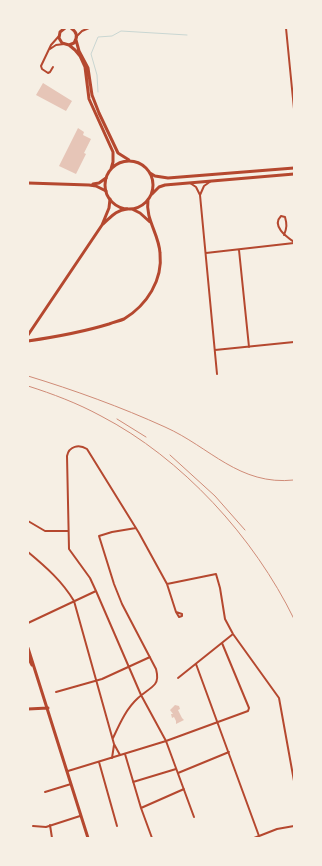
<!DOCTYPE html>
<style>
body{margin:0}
#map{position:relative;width:322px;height:866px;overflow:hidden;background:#f6efe4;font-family:"Source Sans 3",sans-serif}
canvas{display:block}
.frame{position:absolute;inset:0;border:29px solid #f6efe4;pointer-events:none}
</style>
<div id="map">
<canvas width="322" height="866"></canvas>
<div class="frame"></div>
</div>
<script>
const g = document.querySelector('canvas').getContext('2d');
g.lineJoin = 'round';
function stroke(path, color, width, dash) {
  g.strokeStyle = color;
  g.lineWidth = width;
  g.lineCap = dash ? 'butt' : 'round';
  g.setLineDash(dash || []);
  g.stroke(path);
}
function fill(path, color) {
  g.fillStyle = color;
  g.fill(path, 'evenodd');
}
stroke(new Path2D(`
 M98,92L97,75L91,54L98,37L112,36L121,31L187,35`), '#c9d6d2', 1);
fill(new Path2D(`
 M43,83L72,101L66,111L36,95Z
 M78,128L84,132L83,135L91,139L84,153L86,154L76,174L59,166Z
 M175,705L179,706L180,709L178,710L182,718L184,720L176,724V721L174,717L172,718L171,714H173L170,710Z`), '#e6c5b7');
stroke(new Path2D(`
 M286,28L294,109
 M77,36L82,31L89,28
 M50,49L56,45L64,44
 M53,67L50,72L48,73L42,69L41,66L51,45L59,36
 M211,181L204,186L200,195L217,374
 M190,183L196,187L200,195
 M284,235C287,228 287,224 285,217L281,216C271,226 287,237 294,242
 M239,250L249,347
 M206,253L294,243
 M215,350L294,342
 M28,521L45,531H68
 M28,552C46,567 62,581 74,601L114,744L120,755
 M167,584L216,574L220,588L225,619L233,634L279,698L294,781
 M176,612L182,614V616L179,617L176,612L167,584L139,533L87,449C79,444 69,446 67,456L69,549L90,578L96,591L141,695L166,741L194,817
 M28,623L96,591
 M196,664L259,836
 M178,678L233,634
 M56,692L102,679L150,657
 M113,738C120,723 126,709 138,698C143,693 151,689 155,684C159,679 157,673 156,669L122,604L114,584L99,536L112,532L136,528
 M125,754L141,808L152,838
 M112,758L114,745
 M99,762L117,826
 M68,771L166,741L248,711L249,708L222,643
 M178,773L229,752
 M133,782L176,769
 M45,792L71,784
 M141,808L184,789
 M50,825L52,838
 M33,826L46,827L80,816
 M254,838L277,829L294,826`), '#b5482f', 2);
stroke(new Path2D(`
 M28,183L89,185L96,186L106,191
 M93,184L99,183L106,178
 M103,224C111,217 116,210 127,209
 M28,335L102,225L109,208L110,199
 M28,648L88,838
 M28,657L32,665
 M28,709L48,708`), '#b5482f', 3);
stroke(new Path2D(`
 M65,28L60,32L59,38L62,43L69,45L74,43C78,37 77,32 71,28
 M76,40L79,51L88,68L92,95L99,113L118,153L129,160
 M69,45L75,50L80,56L85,67L89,99L113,152V162L111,169
 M105 185a24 24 0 1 1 48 0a24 24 0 1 1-48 0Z
 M150,173L155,176L168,178L294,168
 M152,194L159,187L165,185L294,174
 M132,209L140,213L150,222
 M28,341C55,337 83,332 109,324C114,322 119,321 124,319C147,305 163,280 160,253C159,234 145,219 148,200`), '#b5482f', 3);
stroke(new Path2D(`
 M28,376C74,390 121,407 165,427C210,447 239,486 294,480
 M28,386C53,394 77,403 101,416C182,458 254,537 294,619
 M117,419L146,437
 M170,455L215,496L245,530`), '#cf8b77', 1);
</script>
